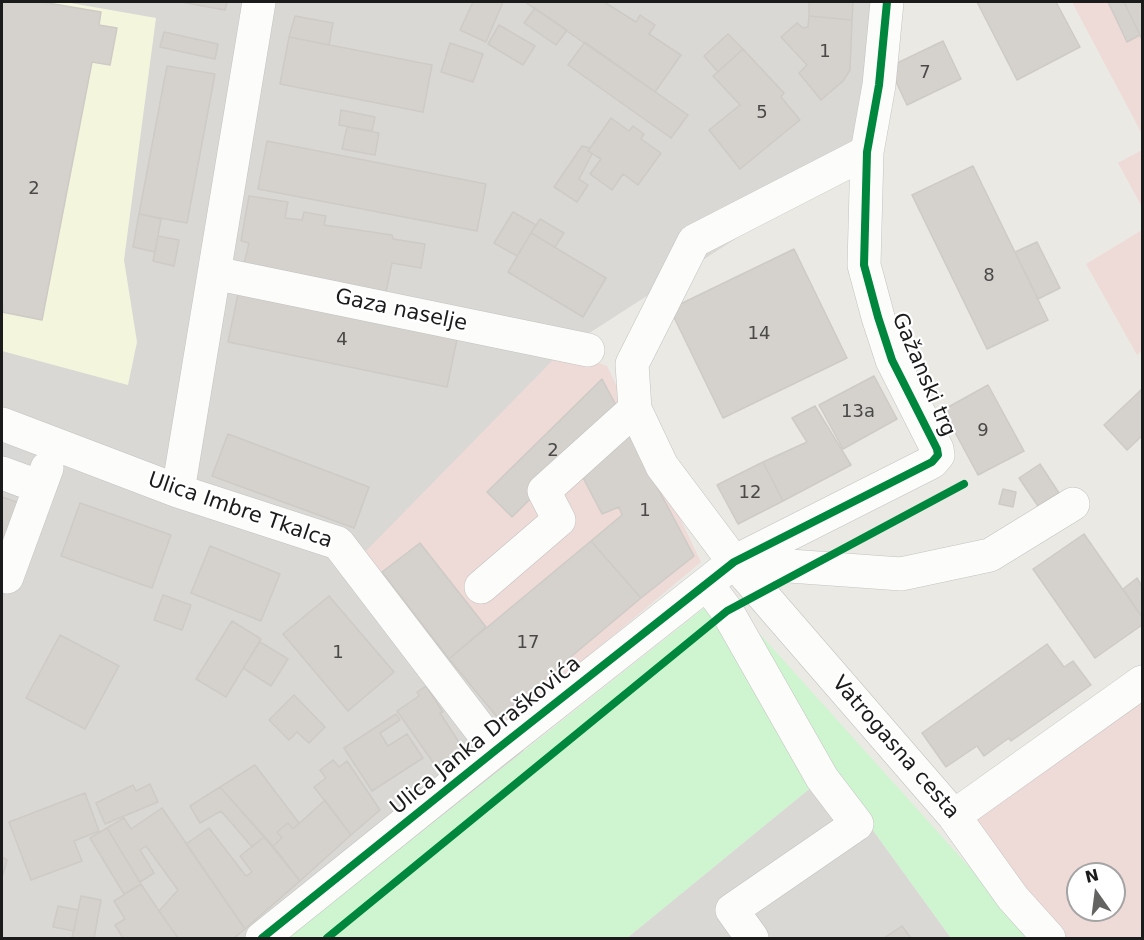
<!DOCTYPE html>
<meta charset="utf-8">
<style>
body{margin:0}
#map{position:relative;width:1144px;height:940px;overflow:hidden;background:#eae9e4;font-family:"DejaVu Sans",sans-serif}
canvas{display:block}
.frame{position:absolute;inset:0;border:3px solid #1b1b1b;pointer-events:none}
.north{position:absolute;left:1066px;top:862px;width:60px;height:60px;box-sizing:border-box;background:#fff;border:2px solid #a4a4a4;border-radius:50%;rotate:346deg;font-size:16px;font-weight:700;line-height:24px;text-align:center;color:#1b1b1b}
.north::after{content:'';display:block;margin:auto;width:21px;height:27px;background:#636361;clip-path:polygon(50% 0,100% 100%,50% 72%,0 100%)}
</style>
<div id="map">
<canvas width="1144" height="940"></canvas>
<div class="frame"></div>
<div class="north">N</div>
</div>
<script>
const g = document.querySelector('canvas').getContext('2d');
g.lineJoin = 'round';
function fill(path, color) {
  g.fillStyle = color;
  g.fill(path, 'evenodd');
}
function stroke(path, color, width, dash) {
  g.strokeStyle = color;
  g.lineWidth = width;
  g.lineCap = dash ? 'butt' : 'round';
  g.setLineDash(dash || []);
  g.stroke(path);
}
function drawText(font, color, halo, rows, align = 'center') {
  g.font = font + ' "DejaVu Sans",sans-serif';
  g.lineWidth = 4.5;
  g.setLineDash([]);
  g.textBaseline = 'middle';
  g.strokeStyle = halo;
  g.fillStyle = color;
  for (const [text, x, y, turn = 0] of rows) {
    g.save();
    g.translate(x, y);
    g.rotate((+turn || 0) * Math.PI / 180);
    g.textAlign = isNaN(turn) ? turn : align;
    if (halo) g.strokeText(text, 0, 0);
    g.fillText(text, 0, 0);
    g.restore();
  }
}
fill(new Path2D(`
 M2,2H892L876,132L743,234L563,350L363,556L382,572L524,751L288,938H2Z
 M833,775L951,938H627L814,785Z`), '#d9d8d5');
fill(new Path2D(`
 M1072,2H1142V134Z
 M1142,150V207L1118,163Z
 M1142,230V350L1137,355L1086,264Z
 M563,350L607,366L701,562L505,726L449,659L382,572L362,555Z
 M1142,693V938H1060L971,818ZM1078,874H1114V910H1078Z`), '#eedbd7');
fill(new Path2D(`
 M2,2H65L156,18L124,260L137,342L128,385L2,351Z`), '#f4f5dd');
fill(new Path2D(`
 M723,593L1033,938H951L833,775L814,785L627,938H288Z`), '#cef5d0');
fill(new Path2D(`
 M2,443L23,453L25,474L2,465Z`), '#d8d8d6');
const building = new Path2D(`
 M2,2H42L101,12L99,25L117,28L110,65L92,62L42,320L2,312Z
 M181,2H227L225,10Z
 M473,2H503L486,42L460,30Z
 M525,2H604L636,22L640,15L655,25L649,34L681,55L655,92Z
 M809,2H853L852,20L809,16Z
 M977,2H1056L1080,47L1017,80Z
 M1108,2H1124L1140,35L1127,42Z
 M1124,2H1142V40L1140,35Z
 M535,8L567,30L556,45L524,23Z
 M295,16L333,23L329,45L289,37Z
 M809,16L852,20L850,70L843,81L821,100L799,73L807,65L781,37L797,23L803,28L808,27Z
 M499,25L535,46L523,65L488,44Z
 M164,32L218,44L215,59L160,47Z
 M728,34L743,49L718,72L704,56Z
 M289,37L432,65L423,112L280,84Z
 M943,41L961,79L907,105L889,67Z
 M585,42L688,115L671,138L568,65Z
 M450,43L483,54L473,82L441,72Z
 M743,49L784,93L781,97L800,120L740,169L709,130L740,105L713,76Z
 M167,66L215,74L187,223L139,214Z
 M341,110L375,117L372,131L339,125Z
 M611,118L629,131L633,126L644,134L641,139L661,153L638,185L623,174L612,190L590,174L601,159L588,151Z
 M347,127L379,133L375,155L342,149Z
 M267,141L486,184L477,231L258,189Z
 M582,146L590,148L588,151L592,154L579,179L588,185L577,202L554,187Z
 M973,166L1048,320L987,349L912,195Z
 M249,196L288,202L285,218L302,220L304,212L326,216L324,225L392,235L393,239L425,244L421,268L392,263L386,292L244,264L249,243L241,241Z
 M513,212L536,225L517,256L494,243Z
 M139,214L161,219L155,252L133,247Z
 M540,219L564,233L555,247L531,233Z
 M531,233L606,278L583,317L508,272Z
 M158,236L179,240L174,266L153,261Z
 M1037,242L1060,288L1038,299L1015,252Z
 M794,249L847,358L723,418L670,309Z
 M238,294L457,339L447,387L228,342Z
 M874,376L897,419L843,449L819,405Z
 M602,379L619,411L512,517L487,492Z
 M988,385L1024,451L978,475L943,410Z
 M1142,389V436L1127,450L1104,425Z
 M815,406L851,465L783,501L763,462L807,442L792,418Z
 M626,429L694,556L641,598L591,541L622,515L619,507L602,514L579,470Z
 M228,434L369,487L354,528L212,476Z
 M763,462L783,501L738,524L717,485Z
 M1040,464L1059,493L1038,506L1019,478Z
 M1003,489L1016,492L1013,507L999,504Z
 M2,497L22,504L2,557Z
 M80,503L171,535L152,588L61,556Z
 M1084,534L1142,617V625L1095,658L1033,569Z
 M591,541L641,598L498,718L449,659Z
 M420,543L486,627L449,659L382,572Z
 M210,546L280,574L261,621L191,593Z
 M1137,578L1142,586V617L1123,589Z
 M163,595L191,605L182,630L154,620Z
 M329,596L394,672L348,711L283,634Z
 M232,621L261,639L226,697L196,679Z
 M60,635L119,666L85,729L26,698Z
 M260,642L288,659L271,686L243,668Z
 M1047,644L1064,667L1073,661L1091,685L1011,741L1009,738L984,756L977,746L946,767L922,733Z
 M426,686L443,712L440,713L464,750L437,768L397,711L419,696L417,692Z
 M294,695L325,727L309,743L297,732L289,740L269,720Z
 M396,714L400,720L380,733L388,746L407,734L423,758L372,791L344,748Z
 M333,760L339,767L347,761L380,810L351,835L314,787L326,778L320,770Z
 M255,765L299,823L293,829L288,823L277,832L282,838L273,846L220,787Z
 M150,784L158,802L105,824L96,803L133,785L136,791Z
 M220,787L264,837L252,847L221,811L200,823L190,806Z
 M85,793L99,831L74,841L82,861L31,880L9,822Z
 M325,800L351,835L300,881L273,846L282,838L277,832L288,823L293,829Z
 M162,808L245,929L234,938H178L159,911L178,890L146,846L140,850L154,873L140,882L107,828L124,818L131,829Z
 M107,828L141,884L124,894L90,838Z
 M209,828L246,876L252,872L240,856L264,837L300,881L245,929L186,844Z
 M2,857L7,860L2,878Z
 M141,884L159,911L178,938H123L115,925L125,919L114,901Z
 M81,896L101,900L94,938H72Z
 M58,906L78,910L74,931L53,927Z
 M902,926L911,938H884Z`);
fill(building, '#d5d2ce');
stroke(building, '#cecac5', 1.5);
const minor = new Path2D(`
 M867,152L694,241L632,364L635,409L662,466L734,562L954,816L1013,898L1049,938
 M214,273L588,350
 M2,424L178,491L338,543L496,750
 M2,473L40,487L47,468
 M178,491L259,2
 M734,562L901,574L990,555L1073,504
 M7,577L40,487
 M707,584L727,611L822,778L857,824L732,910L752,938
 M481,587L559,520L544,491L635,409
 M954,816L1142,682
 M262,938L496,750L734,562L932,462L938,455L937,449L892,360L878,317L864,265L867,152L879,85L887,2`);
stroke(minor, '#c2c2c0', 34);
stroke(minor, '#fcfcfb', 33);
stroke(new Path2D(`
 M262,938L496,750L734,562L932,462L938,455L937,449L892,360L878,317L864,265L867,152L879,85L887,2
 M327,938L727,611L964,484`), '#00873e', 8);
drawText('18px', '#4a4948', null, [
 ["1",825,52],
 ["7",925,73],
 ["5",762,113],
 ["2",34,189],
 ["8",989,276],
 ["14",759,334],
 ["4",342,340],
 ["13a",858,412],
 ["9",983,431],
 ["2",553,451],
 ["12",750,493],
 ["1",645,511],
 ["17",528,643],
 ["1",338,653]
]);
drawText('21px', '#1b1b1b', '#fff', [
 ["Gaza naselje",401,311,12],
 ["Gažanski trg",923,375,67],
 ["Ulica Imbre Tkalca",240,511,19],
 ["Ulica Janka Draškovića",486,736,-39],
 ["Vatrogasna cesta",895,748,49]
]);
</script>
